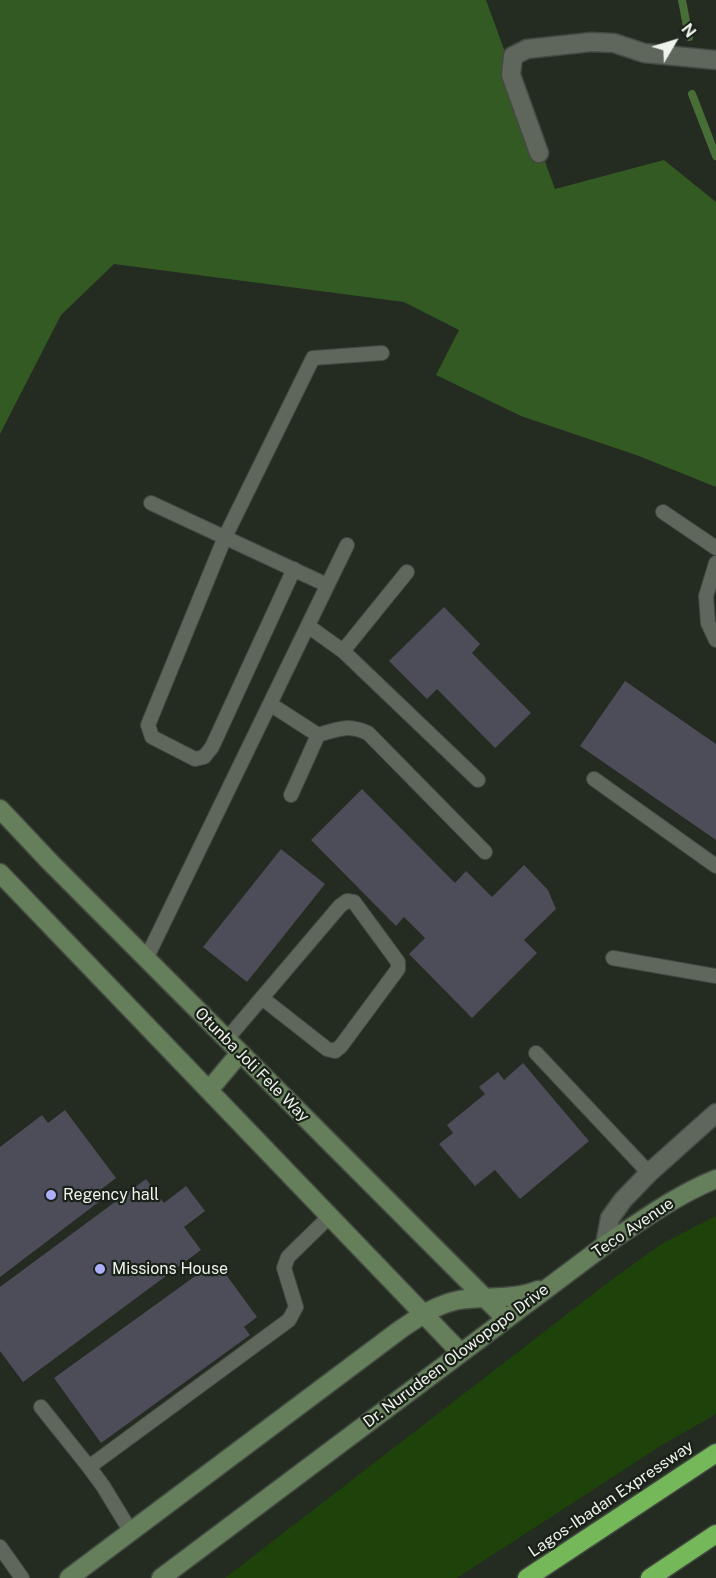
<!DOCTYPE html>
<style>
body{margin:0}
#map{position:relative;width:716px;height:1578px;overflow:hidden;background:#242b21;font-family:"Public Sans",sans-serif}
canvas{display:block}
.north{position:absolute;left:644px;top:12px;width:60px;height:60px;-webkit-text-stroke:4px #1a2118;paint-order:stroke;rotate:52deg;font-size:16px;font-weight:700;line-height:24px;text-align:center;color:#eef3ec}
.north::after{content:'';display:block;margin:auto;width:21px;height:27px;background:#eef3ec;clip-path:polygon(50% 0,100% 100%,50% 72%,0 100%)}
</style>
<div id="map">
<canvas width="716" height="1578"></canvas>
<div class="north">N</div>
</div>
<script>
const g = document.querySelector('canvas').getContext('2d');
g.lineJoin = 'round';
function fill(path, color) {
  g.fillStyle = color;
  g.fill(path, 'evenodd');
}
function stroke(path, color, width, dash) {
  g.strokeStyle = color;
  g.lineWidth = width;
  g.lineCap = dash ? 'butt' : 'round';
  g.setLineDash(dash || []);
  g.stroke(path);
}
function drawText(font, color, halo, rows, align = 'center') {
  g.font = font + ' "Public Sans",sans-serif';
  g.lineWidth = 4.5;
  g.setLineDash([]);
  g.textBaseline = 'middle';
  g.strokeStyle = halo;
  g.fillStyle = color;
  for (const [text, x, y, turn = 0] of rows) {
    g.save();
    g.translate(x, y);
    g.rotate((+turn || 0) * Math.PI / 180);
    g.textAlign = isNaN(turn) ? turn : align;
    if (halo) g.strokeText(text, 0, 0);
    g.fillText(text, 0, 0);
    g.restore();
  }
}
fill(new Path2D(`
 M716,1216V1414L662,1445L457,1578H225L610,1281L663,1243Z`), '#1d430a');
fill(new Path2D(`
 M0,0H486L555,189L664,160L716,202V487L639,456L521,416L436,375L459,330L404,302L114,264L61,315L0,434Z`), '#345a24');
stroke(new Path2D(`
 M682,0L689,37
 M692,94L716,156`), '#476e37', 8);
fill(new Path2D(`
 M444,607L480,644L472,653L531,713L495,748L437,689L427,699L389,661Z
 M625,681L716,744V840L580,746Z
 M362,789L455,883L466,871L492,897L524,865L548,890L556,909L524,940L537,953L472,1018L409,954L425,938L404,917L396,926L311,840Z
 M281,849L325,884L247,982L203,947Z
 M523,1063L589,1141L520,1199L495,1170L475,1186L439,1144L453,1133L447,1125L485,1094L479,1087L498,1072L504,1080Z
 M65,1110L116,1178L99,1191L104,1198L0,1277V1147L42,1115L48,1123Z
 M146,1179L164,1203L186,1186L205,1211L184,1227L201,1250L23,1382L0,1351V1287Z
 M205,1269L212,1277L222,1269L257,1317L244,1327L250,1335L101,1443L54,1378Z`), '#4c4d59');
const lane = new Path2D(`
 M151,503L327,585
 M663,512L716,548
 M716,563L706,596L708,623L716,640
 M294,569L212,747L204,757L195,759L152,737L148,725L225,537L313,358L382,353
 M308,626L343,651L478,780
 M343,651L407,572
 M270,704L318,735C338,729 347,724 368,733L485,852
 M594,779L716,866
 M291,795L318,735
 M613,958L716,976
 M146,959L347,545
 M226,1040L340,906L347,901L354,902L398,962V969L341,1046L335,1051L327,1049L262,998
 M536,1053L649,1173
 M41,1407L89,1467
 M131,1532L103,1486L89,1467L289,1320L296,1307L284,1268L288,1257L331,1215
 M0,1547L22,1578`);
const street = new Path2D(`
 M539,153L511,75L513,56L527,49L591,42L614,43L644,53L716,60
 M605,1245L610,1218L623,1200L649,1173L716,1113`);
const secondary = new Path2D(`
 M0,809L50,862L506,1319
 M0,873L461,1353
 M209,1090L240,1053
 M69,1578L401,1329C419,1317 437,1304 459,1300C486,1296 513,1300 538,1290
 M161,1578L605,1245C641,1221 676,1195 716,1179`);
const highway = new Path2D(`
 M527,1578L716,1453
 M650,1578L716,1534`);
stroke(lane, '#434a41', 16);
stroke(street, '#434a41', 21);
stroke(secondary, '#434a41', 21);
stroke(highway, '#434a41', 21);
stroke(lane, '#5f675c', 14);
stroke(street, '#5f675c', 18);
stroke(secondary, '#667f5b', 18);
stroke(highway, '#75b85a', 18);
for (const [x, y, r, color] of [
 [51,1195,6,"#adaffb"],
 [100,1269,6,"#adaffb"]
]) {
  const dot = new Path2D();
  dot.arc(x, y, r, 0, 2 * Math.PI);
  g.fillStyle = color;
  g.fill(dot);
  stroke(dot, '#1a2118', 2);
}
drawText('16px', '#eef3ec', '#1a2118', [
 ["Otunba Joli Fele Way",252,1065,45],
 ["Teco Avenue",633,1228,-34],
 ["Dr. Nurudeen Olowopopo Drive",456,1356,-37],
 ["Lagos-Ibadan Expressway",611,1499,-34]
]);
drawText('16px', '#eef3ec', '#1a2118', [
 ["Regency hall",63,1195],
 ["Missions House",112,1269]
], 'left');
</script>
